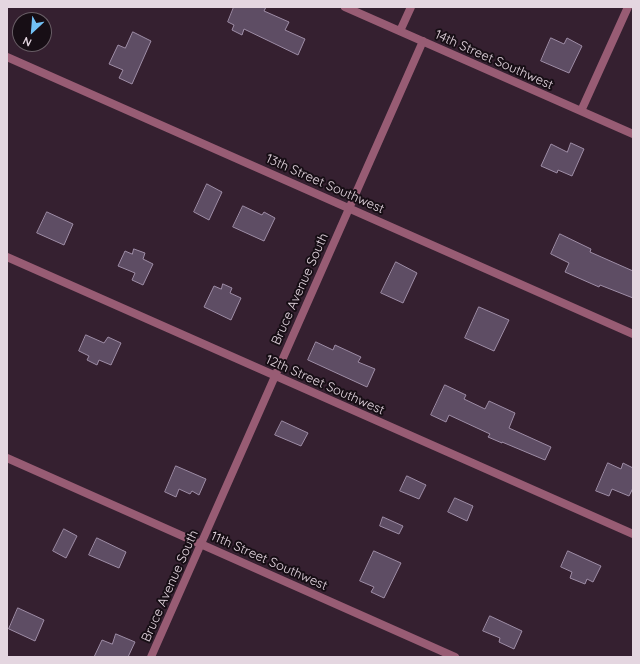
<!DOCTYPE html>
<style>
body{margin:0}
#map{position:relative;width:640px;height:664px;overflow:hidden;background:#352030;font-family:Quicksand,sans-serif}
canvas{display:block}
.frame{position:absolute;inset:0;border:8px solid #e4d6e0;pointer-events:none}
.north{position:absolute;left:12px;top:12px;width:40px;height:40px;box-sizing:border-box;background:#170e15;border:1px solid #695e66;border-radius:50%;rotate:206deg;font-size:11px;font-weight:700;line-height:16px;text-align:center;color:#e4d6e0}
.north::after{content:'';display:block;margin:auto;width:14px;height:18px;background:#72c1f5;clip-path:polygon(50% 0,100% 100%,50% 72%,0 100%)}
</style>
<div id="map">
<canvas width="640" height="664"></canvas>
<div class="frame"></div>
<div class="north">N</div>
</div>
<script>
const g = document.querySelector('canvas').getContext('2d');
g.lineJoin = 'round';
function fill(path, color) {
  g.fillStyle = color;
  g.fill(path, 'evenodd');
}
function stroke(path, color, width, dash) {
  g.strokeStyle = color;
  g.lineWidth = width;
  g.lineCap = dash ? 'butt' : 'round';
  g.setLineDash(dash || []);
  g.stroke(path);
}
function drawText(font, color, halo, rows, align = 'center') {
  g.font = font + ' Quicksand,sans-serif';
  g.lineWidth = 4;
  g.setLineDash([]);
  g.textBaseline = 'middle';
  g.strokeStyle = halo;
  g.fillStyle = color;
  for (const [text, x, y, turn = 0] of rows) {
    g.save();
    g.translate(x, y);
    g.rotate((+turn || 0) * Math.PI / 180);
    g.textAlign = isNaN(turn) ? turn : align;
    if (halo) g.strokeText(text, 0, 0);
    g.fillText(text, 0, 0);
    g.restore();
  }
}
const building = new Path2D(`
 M234,7H266L264,11L289,22L285,30L305,39L298,55L244,29L242,35L232,30L234,25L228,22Z
 M133,32L151,41L132,84L119,78L123,70L109,64L118,45L125,48Z
 M551,38L564,44L567,38L582,46L569,73L541,61Z
 M571,143L584,149L572,176L558,170L557,173L541,166L551,144L567,152Z
 M207,184L222,192L209,220L194,212Z
 M243,206L262,215L264,212L275,218L264,241L233,227Z
 M47,212L73,224L64,245L37,233Z
 M560,234L591,249L590,252L633,271V298L600,285L599,287L565,272L569,263L551,254Z
 M134,249L145,253L143,259L153,264L143,285L132,280L135,273L118,266L125,251L132,254Z
 M396,262L417,273L403,303L381,293Z
 M223,284L232,288L230,293L241,298L231,320L204,307L214,286L221,289Z
 M479,307L509,320L494,351L465,338Z
 M86,335L104,343L108,337L121,343L111,365L99,360L97,365L87,360L89,356L79,351Z
 M316,342L333,350L335,345L361,357L358,362L375,369L367,387L308,360Z
 M445,385L466,395L464,399L485,409L489,401L515,413L509,428L551,447L545,460L502,442V443L488,437L490,434L449,415L446,422L431,415Z
 M282,421L308,433L301,446L275,435Z
 M608,463L621,469L623,463L633,468V488L629,496L612,489L609,496L596,491Z
 M176,466L206,479L199,495L192,491L190,494L179,489L176,497L165,492Z
 M407,476L426,485L419,499L400,491Z
 M455,498L473,506L467,521L448,512Z
 M383,517L403,526L399,534L380,526Z
 M64,529L77,536L66,558L53,551Z
 M97,538L126,552L119,568L89,555Z
 M374,551L401,563L384,598L371,592L374,587L360,581Z
 M568,551L601,566L593,582L587,579L585,584L570,578L572,572L561,567Z
 M18,608L44,620L35,641L9,629Z
 M490,616L522,631L514,649L499,642L500,638L483,631Z
 M116,634L135,642L128,657H94L102,640L112,644Z`);
fill(building, '#5e4d64');
stroke(building, '#9e8da6', 1);
stroke(new Path2D(`
 M345,7L633,134
 M400,31L411,7
 M7,57L633,334
 M581,111L628,7
 M7,257L633,534
 M7,458L455,657
 M151,657L423,41`), '#985c74', 8);
drawText('13px', '#e4d6e0', '#170e15', [
 ["14th Street Southwest",494,60,24],
 ["13th Street Southwest",325,184,24],
 ["Bruce Avenue South",300,289,-66],
 ["12th Street Southwest",325,385,24],
 ["11th Street Southwest",269,561,24],
 ["Bruce Avenue South",170,586,-66]
]);
</script>
